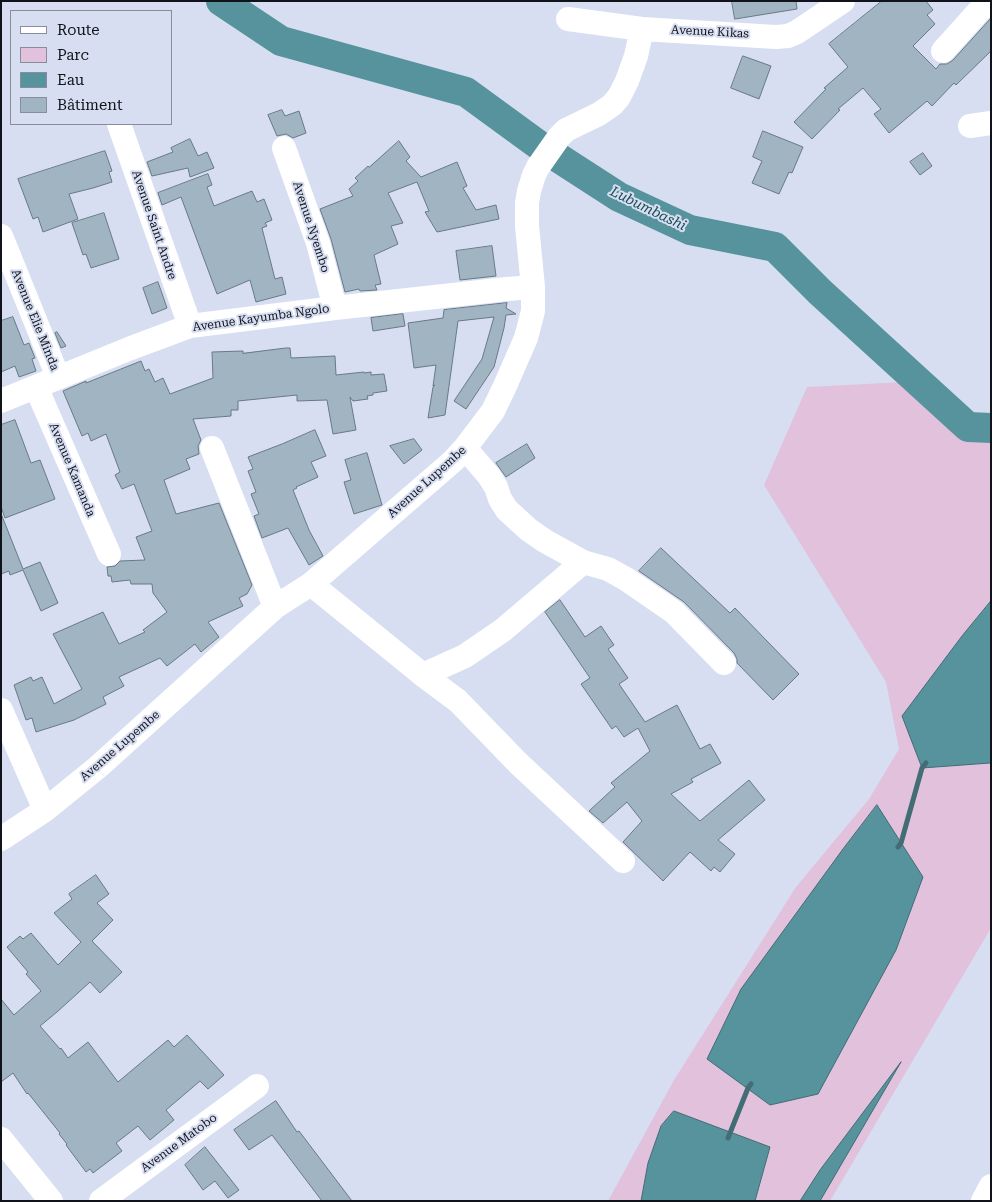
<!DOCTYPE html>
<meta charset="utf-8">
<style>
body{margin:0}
#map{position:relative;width:992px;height:1202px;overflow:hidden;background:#d7def2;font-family:"Roboto Serif",serif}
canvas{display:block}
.frame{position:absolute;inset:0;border:2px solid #11131a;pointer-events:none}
.legend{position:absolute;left:10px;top:10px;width:162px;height:115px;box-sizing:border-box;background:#d7def2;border:1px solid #888d9c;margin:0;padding:6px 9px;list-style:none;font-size:15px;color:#11131a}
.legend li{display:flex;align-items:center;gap:10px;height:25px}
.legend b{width:25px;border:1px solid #888d9c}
</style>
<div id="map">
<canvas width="992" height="1202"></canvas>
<div class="frame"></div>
<ul class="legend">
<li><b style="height:6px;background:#fff"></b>Route</li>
<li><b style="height:14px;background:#e2c1dc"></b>Parc</li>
<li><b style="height:14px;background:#57939c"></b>Eau</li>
<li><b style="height:14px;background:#a1b4c2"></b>Bâtiment</li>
</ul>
</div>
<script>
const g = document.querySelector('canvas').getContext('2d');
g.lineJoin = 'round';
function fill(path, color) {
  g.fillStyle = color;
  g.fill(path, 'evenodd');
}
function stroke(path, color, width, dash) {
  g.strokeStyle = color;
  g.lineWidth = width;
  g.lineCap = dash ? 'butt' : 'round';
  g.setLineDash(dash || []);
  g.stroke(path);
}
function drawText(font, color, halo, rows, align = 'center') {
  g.font = font + ' "Roboto Serif",serif';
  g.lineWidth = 4;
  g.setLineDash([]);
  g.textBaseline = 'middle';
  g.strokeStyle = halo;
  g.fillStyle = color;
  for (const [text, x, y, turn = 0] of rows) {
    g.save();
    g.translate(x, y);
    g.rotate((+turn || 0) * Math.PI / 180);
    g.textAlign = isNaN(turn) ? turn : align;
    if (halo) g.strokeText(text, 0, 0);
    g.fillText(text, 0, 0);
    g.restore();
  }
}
fill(new Path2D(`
 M904,382L964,430L991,431V928L830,1201H608L674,1080L796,887L869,799L899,749L886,682L764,485L807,387Z`), '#e2c1dc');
const water = new Path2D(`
 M991,601V762L990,763L922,768L902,716L962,636Z
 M877,805L923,877L896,950L818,1094L770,1105L707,1059L741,989L843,849Z
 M901,1062L820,1201H800L820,1170Z
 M674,1111L770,1147L755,1201H641L648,1163L661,1126Z`);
fill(water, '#57939c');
stroke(water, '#426d75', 1);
stroke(new Path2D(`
 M898,847L901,843L922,768L926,763
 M728,1138L748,1088L751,1084`), '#426d75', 5);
stroke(new Path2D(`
 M221,1L281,41L466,92L540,146L619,197L690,230L775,247L820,292L968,427L991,428`), '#57939c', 30);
const building = new Path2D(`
 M732,1H796L797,9L735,19Z
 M882,1H926L933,10L927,15L935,24L913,46L936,69L940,64H947L953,60L991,18V51L956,85L954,83L932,106L927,101L889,133L874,114L881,109L863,88L838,109L840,110L812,139L794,122L826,89L824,88L848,67L829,44Z
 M743,56L771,66L759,99L731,88Z
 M282,110L285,116L299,111L306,133L293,138L286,134L277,136L268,115Z
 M763,131L803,147L792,173L789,172L779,194L752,183L762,161L753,157Z
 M190,139L198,156L207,152L214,168L190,177L188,168L152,176L147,162L173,152L171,148Z
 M399,141L410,157L406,161L421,177L457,162L467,186L463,188L476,210L496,205L499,219L437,232L425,212L429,211L417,182L388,193L403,223L391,226L398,244L374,255L381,284L375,285L377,290L360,291L359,289L345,292L331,239L320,209L353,196L349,189L358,181L355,178L368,166L369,167Z
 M105,151L112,171L109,172L112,182L93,188L69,194L78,219L43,232L38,217L33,219L18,179Z
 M923,153L932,166L920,175L910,162Z
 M208,174L212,185L207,187L214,206L252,191L257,202L264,199L272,220L265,223L267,226L262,228L275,279L282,277L286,294L256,302L250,280L217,294L181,197L162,205L158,193Z
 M104,213L119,259L91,268L86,254L83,255L72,223Z
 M492,246L496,276L460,280L456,251Z
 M158,282L167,308L152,314L143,288Z
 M507,303L506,308L516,314L506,315L504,328L494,367L466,409L454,401L482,359L494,317L458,321L445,415L428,418L433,387L435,385L433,386L436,365L414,368L408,323L443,318L444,310Z
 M403,314L405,326L373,331L371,318Z
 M13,317L24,345L29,343L35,358L32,359L36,371L19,377L15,366L1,372V321Z
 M57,332L66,346L61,348L55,333Z
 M286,348H290L291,358L335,356L336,375L364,372V373L371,372V375L384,374L387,391L373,393V395L367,396L368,399L353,401L350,397L356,430L333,434L327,400L297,401V395L238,401V410H231V416L193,419L201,440L198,446L199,454L186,459L190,469L164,480L176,514L219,503L252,585L247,594L239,598L243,606L208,622L219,637L201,652L195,644L167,666L160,658L119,677L124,686L103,697L106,704L74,720L36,732L32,718L26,720L14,685L31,677L33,681L42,677L54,704L82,689L53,634L103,612L119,644L145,632L143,630L167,612L153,593L152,584H131L130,580L112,582L111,576H108L107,567L115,566L120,561L145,560L136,537L152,531L134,484L122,489L115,475L120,472L106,434L91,441L88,433L82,436L63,391L86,381V383L141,361L145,371L149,369L155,382L163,378L170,394L213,378L212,352L243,351V353Z
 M15,420L31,463L40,460L55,499L5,518L1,507V425Z
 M315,430L326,456L311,462L318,477L296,487L297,488L293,490L309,530L323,556L309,565L288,528L262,538L254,516L259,514L251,494L256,492L248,471L253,469L248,457L282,444Z
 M414,439L422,450L404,464L390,446Z
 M527,444L535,458L506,477L496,463Z
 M367,453L382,505L354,514L344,482L351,480L345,460Z
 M2,516L23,569L40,562L58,603L41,611L23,570L10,575L9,571L1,574Z
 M661,548L730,613L735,608L799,674L773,700L737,663V659L734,653L684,602L639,571Z
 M560,600L585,637L601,626L614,645L608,649L628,678L619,684L645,722L677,705L700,749L710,744L721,763L691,779L693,782L671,794L700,821L749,780L765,800L718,840L735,854L720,872L714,867L711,871L690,852L663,881L623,842L642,821L627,802L603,823L589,811L615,787L611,783L650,751L638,728L624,737L616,726L612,729L581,684L590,678L545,612Z
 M96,875L109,894L97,903L113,920L92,941L122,972L100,993L90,982L57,1012L40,1026L60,1049L61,1048L68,1058L88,1042L118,1082L168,1040L174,1047L187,1035L224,1075L208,1089L200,1081L166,1110L174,1120L150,1140L138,1126L116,1143L122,1151L93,1173L90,1169L86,1172L66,1145L67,1144L59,1134L60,1133L28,1093L27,1094L13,1073L1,1082V999L14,1015L41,991L26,974L28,972L7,947L20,936L23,939L31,933L58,965L81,942L54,913L72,899L69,894Z
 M276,1101L297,1132L299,1131L352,1201H322L272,1135L249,1150L234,1130Z
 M205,1147L239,1190L228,1198L215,1181L203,1190L185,1165Z`);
fill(building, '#a1b4c2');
stroke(building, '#677986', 1);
stroke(new Path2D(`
 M568,19L642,29L776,37L788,36L797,32L843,1
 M943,51L988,1
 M119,124L190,326
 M970,126L991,123
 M284,148L318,243L335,308
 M1,236L58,377
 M36,387L109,554
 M1,401L131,348L190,326L335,308L507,289L533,287
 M212,448L275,607
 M465,448L489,476L496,487L500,499L507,510L529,530L545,541L583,562L608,569L626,579L674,612L724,663
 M311,584L423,675L458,701L518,763L623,861
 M423,675L465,656L503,630L583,562
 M1,710L45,810
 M1,839L45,810L98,767L275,607L311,584L453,461L465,448L493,411L505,386L526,338L533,311V287L527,226V203L529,191L534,175L538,167L559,137L566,130L599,114L612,105L619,97L627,81L636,56L642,29
 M1,1139L51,1201
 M101,1201L257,1086
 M983,1201L991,1186`), '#fff', 24);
drawText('12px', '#11131a', '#d7def2', [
 ["Avenue Kikas",710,32,3],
 ["Avenue Saint Andre",154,225,71],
 ["Avenue Nyembo",311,227,72],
 ["Avenue Kayumba Ngolo",261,318,-8],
 ["Avenue Elie Minda",35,320,68],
 ["Avenue Kamanda",72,470,67],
 ["Avenue Lupembe",427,482,-42],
 ["Avenue Lupembe",120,746,-41],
 ["Avenue Matobo",179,1143,-36]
]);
drawText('italic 14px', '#174c54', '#d7def2', [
 ["Lubumbashi",648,209,26]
]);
</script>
